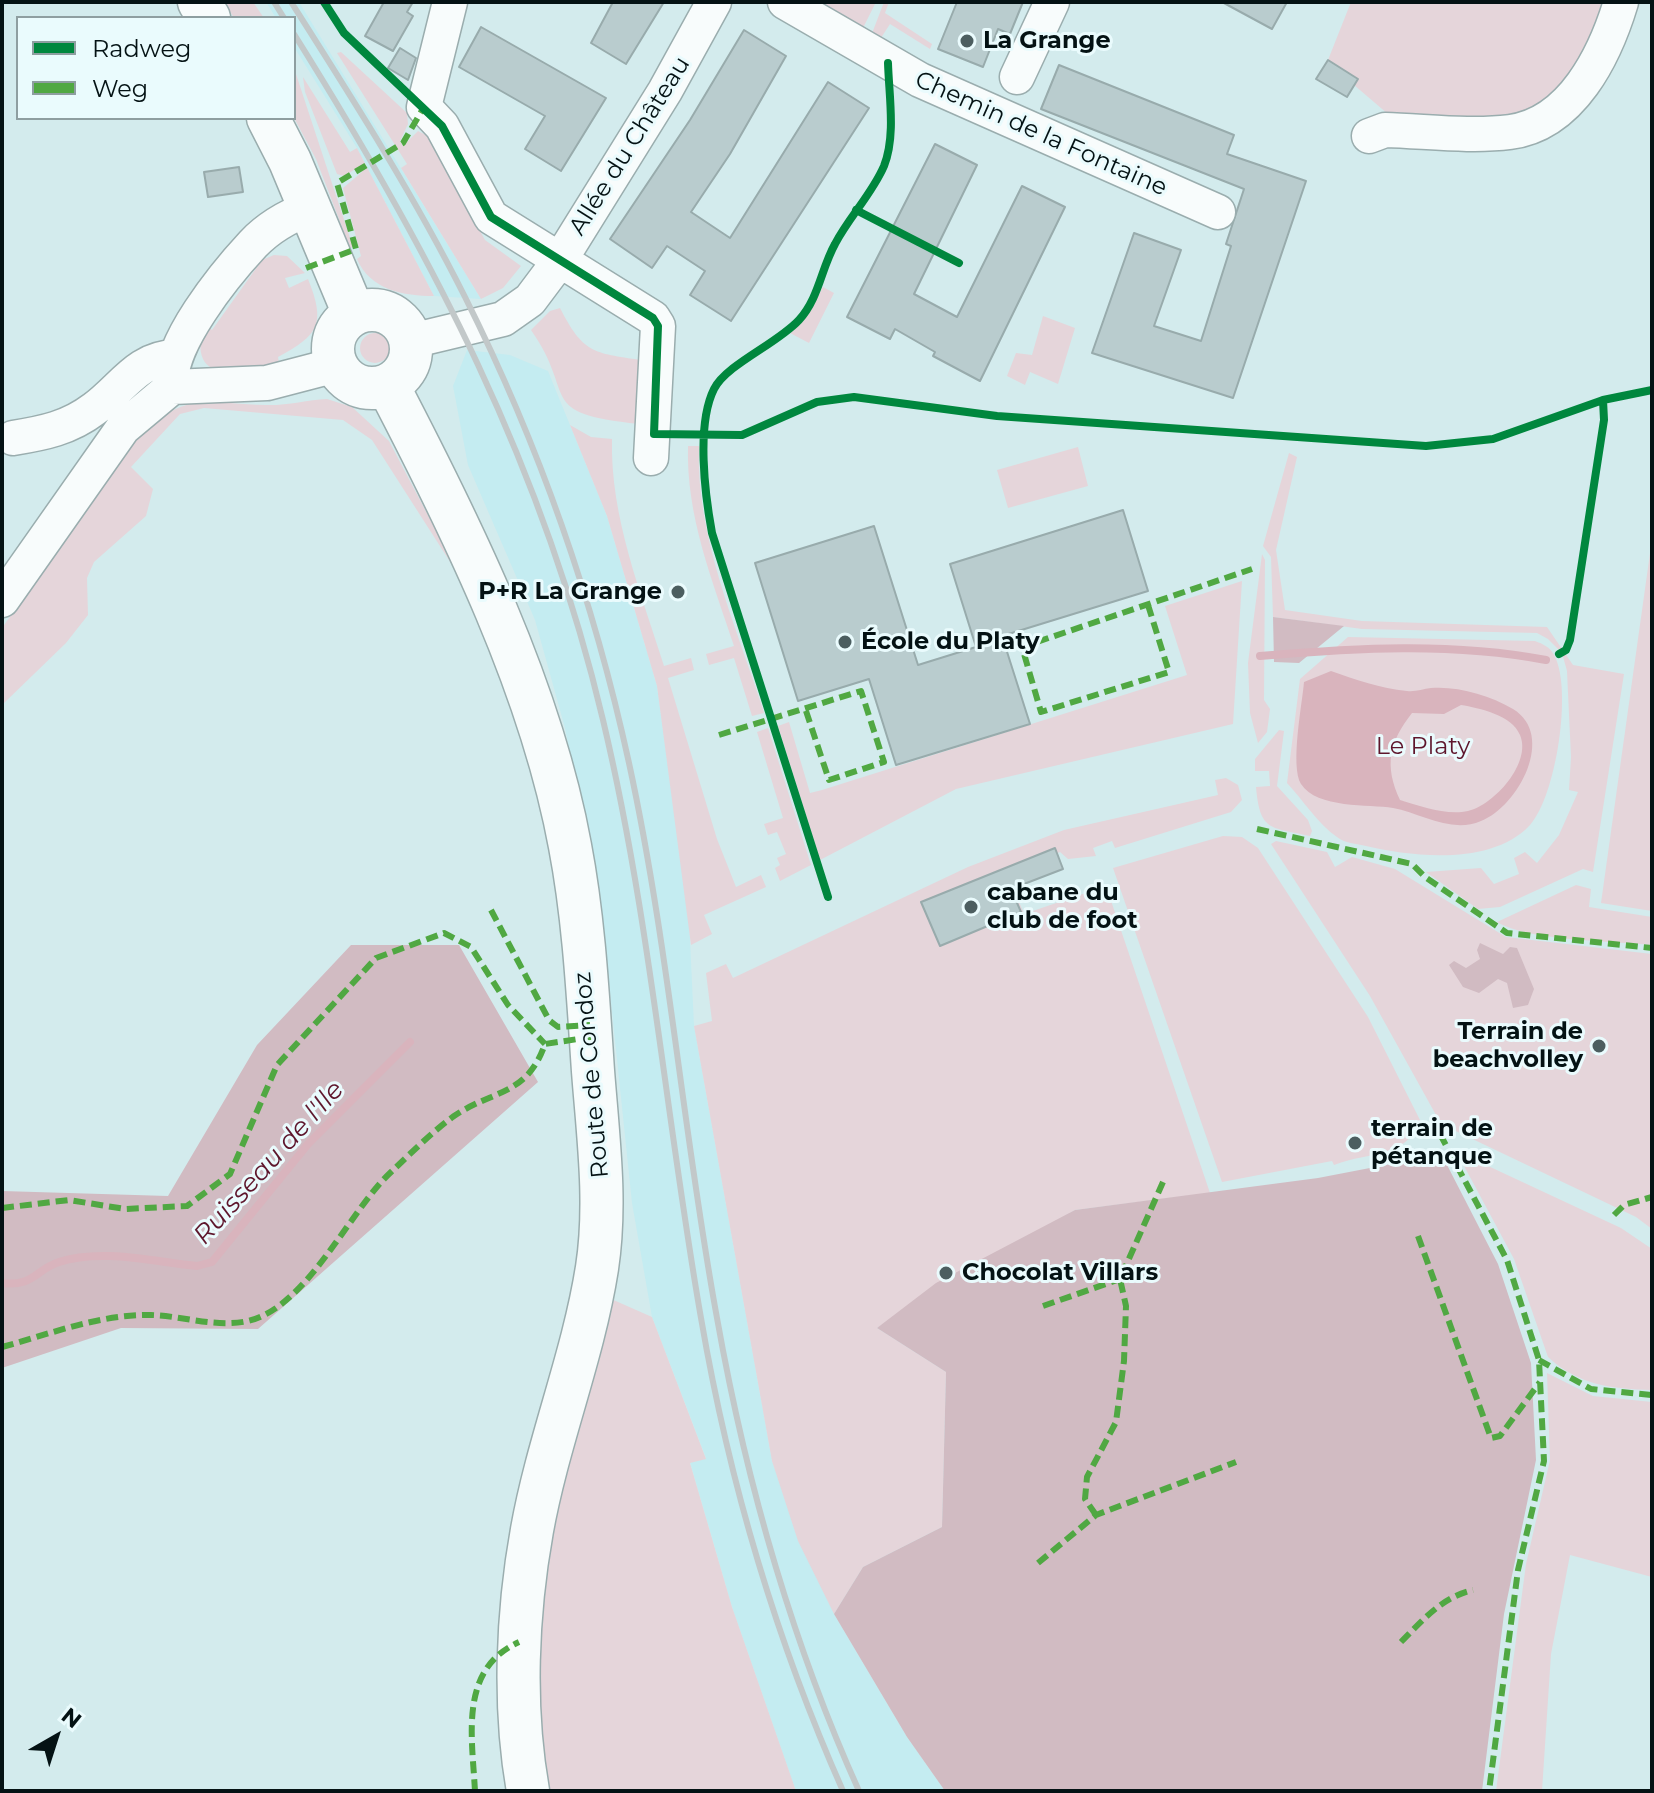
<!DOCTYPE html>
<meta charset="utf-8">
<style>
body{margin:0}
#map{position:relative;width:1654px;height:1793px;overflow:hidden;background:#d3ebed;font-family:Montserrat,sans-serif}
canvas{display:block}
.frame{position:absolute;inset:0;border:4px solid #041214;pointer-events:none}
.legend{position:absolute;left:16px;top:16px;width:280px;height:104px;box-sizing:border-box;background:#eafbfd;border:2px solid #8e9ea0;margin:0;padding:10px 14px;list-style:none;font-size:24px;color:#041214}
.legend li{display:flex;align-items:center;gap:16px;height:40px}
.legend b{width:40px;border:2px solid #8e9ea0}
.north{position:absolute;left:16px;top:1697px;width:80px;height:80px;-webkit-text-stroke:6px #eafbfd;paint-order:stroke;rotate:39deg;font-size:22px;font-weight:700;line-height:32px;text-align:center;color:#041214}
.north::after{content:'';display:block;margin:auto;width:28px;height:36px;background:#041214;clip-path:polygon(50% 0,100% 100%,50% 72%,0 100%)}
</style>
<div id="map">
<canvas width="1654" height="1793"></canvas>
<div class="frame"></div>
<ul class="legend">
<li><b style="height:10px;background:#00873e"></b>Radweg</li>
<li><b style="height:10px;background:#50a842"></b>Weg</li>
</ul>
<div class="north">N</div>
</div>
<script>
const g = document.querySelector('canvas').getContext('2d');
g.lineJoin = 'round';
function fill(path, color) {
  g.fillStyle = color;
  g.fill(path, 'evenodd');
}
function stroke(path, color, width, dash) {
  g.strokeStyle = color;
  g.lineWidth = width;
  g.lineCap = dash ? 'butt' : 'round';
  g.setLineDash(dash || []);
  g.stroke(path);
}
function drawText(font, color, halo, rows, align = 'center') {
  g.font = font + ' Montserrat,sans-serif';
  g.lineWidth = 6;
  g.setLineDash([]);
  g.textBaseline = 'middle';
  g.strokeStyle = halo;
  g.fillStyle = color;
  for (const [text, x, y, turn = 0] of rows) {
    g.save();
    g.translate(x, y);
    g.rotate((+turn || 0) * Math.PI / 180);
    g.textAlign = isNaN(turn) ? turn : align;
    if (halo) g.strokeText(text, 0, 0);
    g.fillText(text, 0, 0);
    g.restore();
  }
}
fill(new Path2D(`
 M266,2H299L481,299L434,296L357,148L294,47V18H276Z
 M467,350L510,355L548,371L607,516L657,686L689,918L694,1026L772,1461L834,1614L907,1737L945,1791H796L732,1607L690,1462L706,1458L652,1317L632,1203L604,935L565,728L535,620L468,465L453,386Z`), '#c4ecf1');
fill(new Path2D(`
 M224,2H253L264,18H234Z
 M815,2H876L862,30Z
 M884,2H889L885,13L932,44L930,49L890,24L879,41L871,36Z
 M1351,2H1606L1584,66L1532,112L1498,120H1395L1354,85L1358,79L1328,60Z
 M341,52L407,113L408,124L400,141L403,146L418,131L428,136L485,240L521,266L503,288L481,299L401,168L407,164L337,53Z
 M294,68L353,247L350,248L316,159L294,118Z
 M303,77L350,152L357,148L434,296C404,296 370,290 357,259L361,256L343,188L362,172L359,167L344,176L337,174L305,92Z
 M274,255L287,256L305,273L285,278L289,288L308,279C326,324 319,335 278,357L279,363C239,374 186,386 204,324L212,330L262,260Z
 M823,287L834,293L809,343L790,333L808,315Z
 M560,308C583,353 593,353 641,360L639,424C534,413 578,397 531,330L550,311Z
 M1043,316L1075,328L1058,384L1030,372L1025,385L1007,376L1016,353L1032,355Z
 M360 348a15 15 0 1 1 30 0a15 15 0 1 1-30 0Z
 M327,399L352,407L389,441L463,582L372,440L343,420L204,408L180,414L131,467L153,489L146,516L94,562L87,578L88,615L66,643L2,705V628L142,429C196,391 205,403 265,405C285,406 307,400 327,399Z
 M570,425L591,437L612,439C610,517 641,592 664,666L691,658L694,670L668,678L717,839L736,887L761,875L766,887L704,915L712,934L691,945L657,686L607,516Z
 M688,446H699C695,536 737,627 764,713L752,716L734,658L709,665L706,654L734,646C712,579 686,516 688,446Z
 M1078,447L1088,486L1008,508L997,470Z
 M1289,453L1297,457L1276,550L1285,610L1362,621L1547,627L1573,665L1624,674L1593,872L1583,869L1500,907L1478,909L1426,872L1481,868L1494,884L1519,874L1514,858L1525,852L1537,863L1559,835L1578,792L1569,790L1571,757L1567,671L1562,653L1548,639L1537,633L1362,629L1273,617L1271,557L1263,546Z
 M1652,539V911L1601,903Z
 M1262,554L1265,560L1264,700L1270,709L1267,732L1258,743L1250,713L1248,663Z
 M1242,581L1233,724L956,789L820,860L778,726L789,722L810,793L822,790L1187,675L1165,606Z
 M1348,637L1535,641C1543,644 1550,647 1554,655C1573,688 1556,797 1530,825C1492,866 1413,857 1366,846C1357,844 1344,843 1337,837C1318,824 1303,800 1287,783L1300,679Z
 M768,728L811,865L780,881L775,868L780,865L777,858L786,854L777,832L768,835L764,824L783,818L757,732Z
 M1279,730L1284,731L1277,786L1308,820L1312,831L1310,836C1269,827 1260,831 1256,787L1270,786L1269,771H1255V759Z
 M1226,778L1238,785L1242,800L1231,812L1115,848L1112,841L1093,848L1096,856L1068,859L1060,852L1008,875L1024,914L1106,886L1210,1193L1075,1210L877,1328L946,1372L942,1527L863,1567L834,1614L798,1541L772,1461L694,1026L712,1021L706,973L726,964L733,978L968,867L1064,830L1218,795L1215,780Z
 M1223,836L1242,837L1258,848L1368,1017L1421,1122C1400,1161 1373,1150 1334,1165L1332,1161L1222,1182L1113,868Z
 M1276,841L1327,852L1335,867L1352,857L1395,869L1506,937L1652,954V1229L1636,1217L1441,1124L1370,996L1271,844Z
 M1576,885L1591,889L1589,907L1652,917V945C1613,941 1528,941 1497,922Z
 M1456,1151L1621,1228L1652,1249V1390C1612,1389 1578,1385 1548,1357L1514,1259Z
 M609,1298L652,1317L706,1459L690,1463L732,1607L796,1791H544L535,1645L546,1549Z
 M1547,1373L1593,1396L1652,1402V1577L1570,1555L1551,1654L1542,1791H1496L1526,1564L1550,1460Z`), '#e5d5da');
fill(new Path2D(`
 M1273,617L1344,626L1299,663L1274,662Z
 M1480,943L1503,954L1510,947L1517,948L1534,989L1528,1005L1513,1008L1507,983L1498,979L1479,993L1463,987L1449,965L1454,961L1466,968L1480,959L1477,950Z
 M351,945H459L538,1082L258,1329L121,1328L2,1368V1191L168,1196L257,1045Z
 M1427,1157L1446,1163L1498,1264L1531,1363L1536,1460L1504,1614L1482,1791H945L907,1737L834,1614L863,1567L942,1527L946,1372L877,1328L936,1283L1075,1210L1318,1178Z`), '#d1bbc2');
fill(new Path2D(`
 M1331,671C1356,680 1380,688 1407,691C1415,692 1423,689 1431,688C1458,686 1489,695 1513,709C1556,735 1519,806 1481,821C1451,834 1421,813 1393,808C1369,804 1317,809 1301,784C1290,766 1302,705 1304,682ZM1461,705C1479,708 1512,715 1520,735C1532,763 1494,805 1468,811C1447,816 1420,806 1400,800C1384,766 1389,742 1412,713L1444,714Z`), '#d9b4bd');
stroke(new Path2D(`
 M1260,656C1355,648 1451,642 1546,660
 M2,1283C33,1287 35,1270 59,1262C102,1248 154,1262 197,1266L212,1262L308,1144L410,1042`), '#d9b4bd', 8);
const building = new Path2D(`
 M384,2H413L407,12L413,16L393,51L365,36Z
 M613,2H664L626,64L591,43Z
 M957,2H1023L1010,34L998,29L983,67L938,49Z
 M1222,2H1287L1272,29Z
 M481,27L606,98L561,171L525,149L545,116L459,67Z
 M744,30L786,56L730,154L691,212L730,238L828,82L869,108L731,321L690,295L705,271L667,246L652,268L610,239L690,120Z
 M400,48L416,58L408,80L388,68Z
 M1328,60L1358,79L1347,97L1316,79Z
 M1059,65L1234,135L1227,154L1306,181L1233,398L1092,353L1134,233L1181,250L1154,326L1201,341L1231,246L1226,244L1244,189L1041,109Z
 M935,144L977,165L914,294L957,317L1022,186L1065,207L980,381L933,356L935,352L895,329L890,339L847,317Z
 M239,167L243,192L208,197L204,172Z
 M1123,510L1148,591L1002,636L1030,724L896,765L869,679L798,701L755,563L874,526L918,665L976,647L950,564Z
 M1055,848L1063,869L1011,889L1021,912L940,946L921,902Z`);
fill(building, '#b9ccce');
stroke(building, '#98abac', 2);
const minor = new Path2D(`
 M450,2L424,107L442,126L491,217L653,318L658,326L651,458
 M785,2L920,80L1218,212
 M1017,77L1052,2
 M1369,136L1385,130C1425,131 1470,137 1510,132C1572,124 1605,55 1621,2
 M411,341L503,319L530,300L560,260L665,91L714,2
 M172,387C165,347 226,273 253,244C268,228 289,216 310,208
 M13,438C44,433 69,428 94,409C122,389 137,358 175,357
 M2,600L123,428L172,387L267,383L336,365`);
const major = new Path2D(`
 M199,2L209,18
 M268,118L290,161L354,314
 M333 349a39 39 0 1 1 78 0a39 39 0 1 1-78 0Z
 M388,386C462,528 541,688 570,846C584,919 588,997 593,1071C598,1136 607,1203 597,1268C583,1357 548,1441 532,1530C517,1613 513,1707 528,1791`);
stroke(minor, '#9aadae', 37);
stroke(major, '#9aadae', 45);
stroke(minor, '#f8fcfc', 34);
stroke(major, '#f8fcfc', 42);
stroke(new Path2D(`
 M274,2L284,18
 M291,2C352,98 414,195 465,297C539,445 594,602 629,763C669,947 683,1134 717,1318C746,1481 791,1640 859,1791
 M294,34C432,254 543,466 603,720C650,917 666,1119 701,1318C729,1481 776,1640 843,1791`), '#c2c8c9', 6);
stroke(new Path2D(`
 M306,268L356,249L337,183L403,143L424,107
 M1148,605L1169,672L1041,712L1022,647L1252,569
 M719,735L861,691L884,762L829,780L805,708
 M1257,829L1412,864L1425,877L1507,933L1652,948
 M491,910L549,1020L558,1027L590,1025
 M1440,1134L1507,1260L1539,1360L1544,1461L1518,1570L1489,1791
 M2,1208L69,1200L125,1209L187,1206L230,1174L277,1065L376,958L444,933L471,947L508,1005L545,1044
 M1614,1215L1624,1205L1652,1197
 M1418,1236L1491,1438L1500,1436L1540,1382
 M1043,1306L1120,1279
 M2,1347C50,1334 100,1314 151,1315C183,1316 216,1328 248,1321C307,1307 348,1213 390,1173C410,1154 432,1132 454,1116C494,1089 527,1096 545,1044L591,1037
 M1539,1360L1591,1389L1652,1395
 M1096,1515L1085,1499L1087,1477L1116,1422L1124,1361L1126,1306L1120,1279L1163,1182
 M1038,1563L1096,1515L1236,1462
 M1401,1642C1423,1620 1442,1597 1473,1590
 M475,1791C472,1735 459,1669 519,1642`), '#50a842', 6, [12, 6]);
stroke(new Path2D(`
 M324,2L344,33L442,126L491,217L653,318L658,326L654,434L742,435L817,402L854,397L997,416L1426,446L1493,439L1603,400L1652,390
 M856,210L959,263
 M1559,654L1566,650L1570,640L1604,420L1603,400
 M828,897L712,533C705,495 696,425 714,389C727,364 777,344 799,320C819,298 821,269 835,244C849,217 872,194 884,166C896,136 889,96 888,63`), '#00873e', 8);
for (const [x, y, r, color] of [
 [967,41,8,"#4c5e60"],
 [678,592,8,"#4c5e60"],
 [845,642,8,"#4c5e60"],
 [971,907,8,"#4c5e60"],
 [1599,1046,8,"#4c5e60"],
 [1355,1143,8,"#4c5e60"],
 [946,1273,8,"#4c5e60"]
]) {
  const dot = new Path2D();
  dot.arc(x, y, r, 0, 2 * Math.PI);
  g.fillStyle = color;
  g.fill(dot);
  stroke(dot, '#eafbfd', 3);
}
drawText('bold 24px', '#041214', '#eafbfd', [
 ["La Grange",983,41],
 ["P+R La Grange",662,592,"right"],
 ["École du Platy",861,642],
 ["cabane du",987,893],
 ["club de foot",987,921],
 ["Terrain de",1583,1032,"right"],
 ["beachvolley",1583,1060,"right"],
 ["terrain de",1371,1129],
 ["pétanque",1371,1157],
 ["Chocolat Villars",962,1273]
], 'left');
drawText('24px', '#041214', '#eafbfd', [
 ["Chemin de la Fontaine",1041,134,24],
 ["Allée du Château",630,146,-58],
 ["Route de Condoz",592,1075,-95]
]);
drawText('24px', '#5e162c', '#eafbfd', [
 ["Le Platy",1423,747]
]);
drawText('italic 26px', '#5e162c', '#eafbfd', [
 ["Ruisseau de l'Ile",269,1163,-48]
]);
</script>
